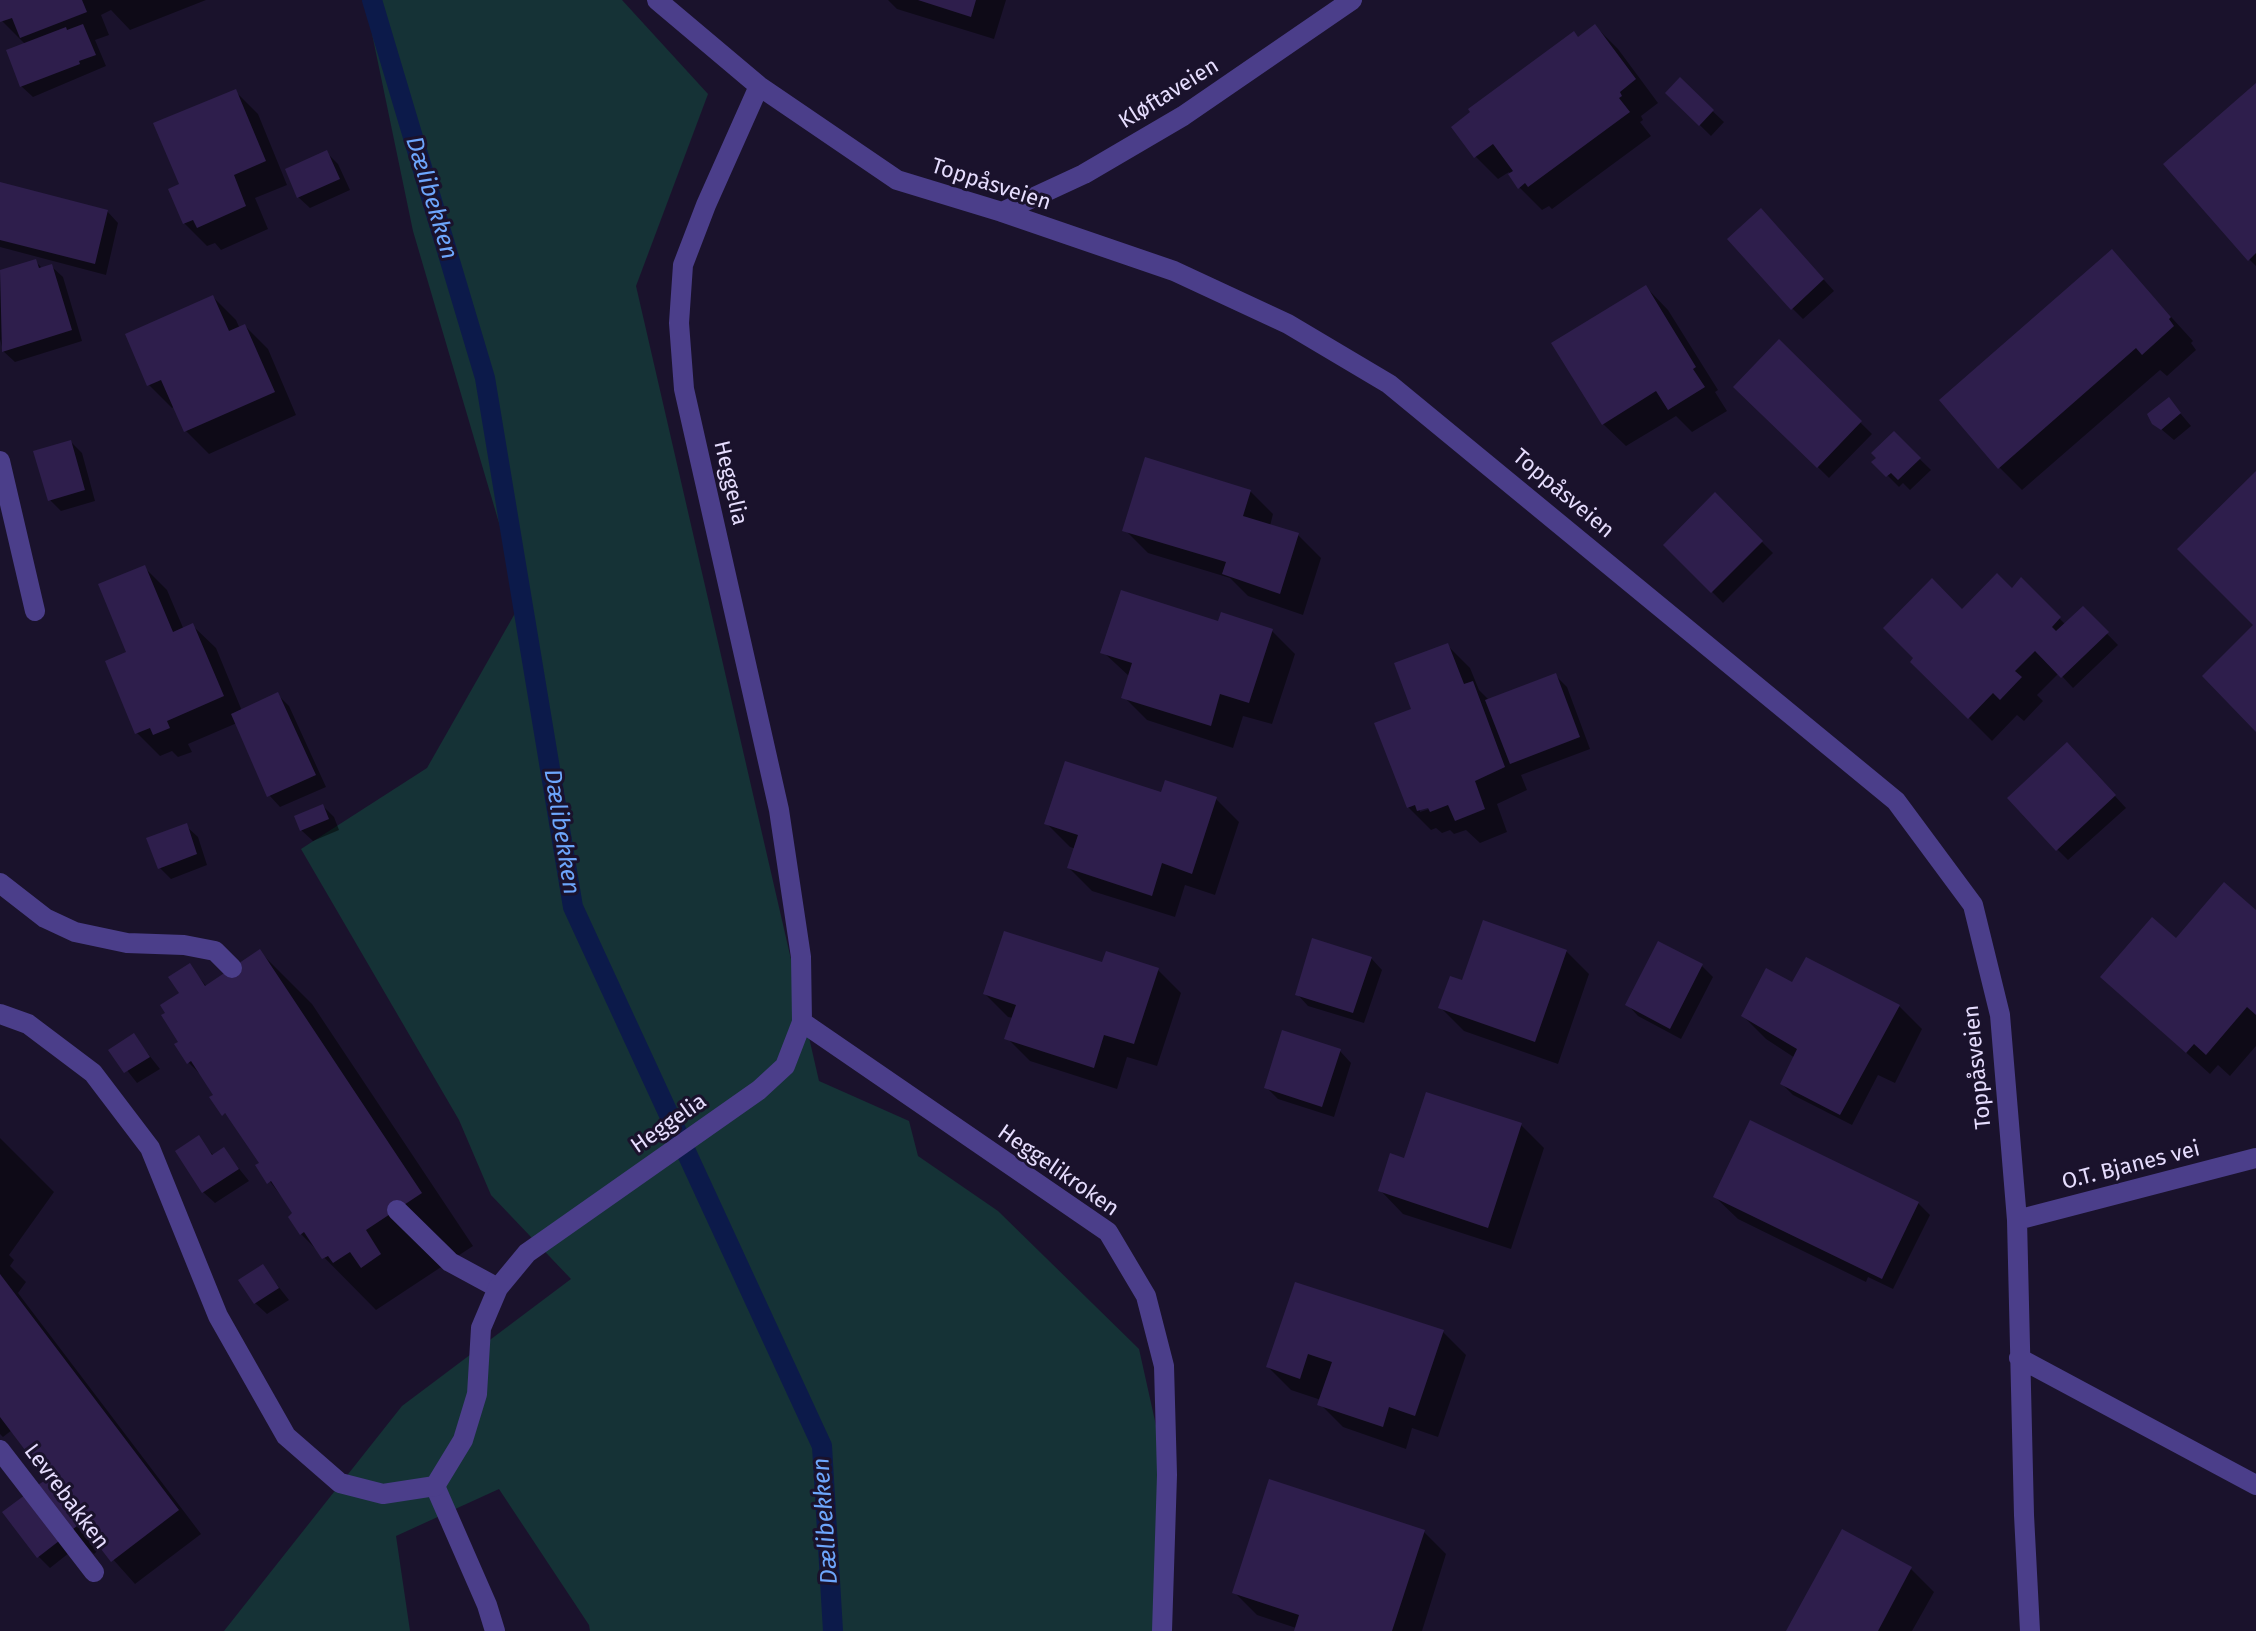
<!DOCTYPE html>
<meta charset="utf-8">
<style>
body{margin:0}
canvas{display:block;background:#1a122c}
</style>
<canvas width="2256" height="1631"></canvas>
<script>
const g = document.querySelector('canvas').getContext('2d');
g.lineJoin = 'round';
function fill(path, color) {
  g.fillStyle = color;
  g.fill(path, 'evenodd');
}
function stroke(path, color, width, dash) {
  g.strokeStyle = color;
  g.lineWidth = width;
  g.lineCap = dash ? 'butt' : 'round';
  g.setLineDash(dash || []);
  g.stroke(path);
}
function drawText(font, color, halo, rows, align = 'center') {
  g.font = font + ' "Fira Sans",sans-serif';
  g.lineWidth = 6;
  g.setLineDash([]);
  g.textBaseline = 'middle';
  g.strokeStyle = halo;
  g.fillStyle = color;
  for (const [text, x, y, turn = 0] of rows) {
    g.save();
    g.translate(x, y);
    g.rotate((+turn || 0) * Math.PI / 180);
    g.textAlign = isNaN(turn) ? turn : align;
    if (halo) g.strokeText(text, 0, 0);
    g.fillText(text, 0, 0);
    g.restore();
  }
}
fill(new Path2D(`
 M365,0H622L708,94L636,286L819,1081L909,1121L918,1156L998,1211L1139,1349L1167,1475L1158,1631H590L589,1625L499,1489L396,1536L410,1631H224L402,1406L571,1279L491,1195L459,1120L301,849L427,768L522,601L413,231Z`), '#153236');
fill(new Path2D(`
 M0,0H206L130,30L111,10L101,15L109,35L95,40L106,66L33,97L21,86L25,44L2,21Z
 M888,0H1006L994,39L897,9Z
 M1595,26L1618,49L1658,103L1641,116L1643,120L1640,122L1651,136L1552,209L1549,206L1542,210L1520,188L1509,172L1498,179L1475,156L1579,38Z
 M1680,80L1724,122L1711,136L1667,93Z
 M2256,86V266L2249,259Z
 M235,91L258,114L287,185L255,198L268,229L221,250L215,243L207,246L184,223L181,185Z
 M327,153L338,164L350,190L310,208L298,197Z
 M0,184L107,211L118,223L106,275L0,247Z
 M1772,222L1834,291L1803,319L1792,308Z
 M2112,252L2193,341L2191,343L2196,350L2167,376L2160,370L2022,490L1999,467Z
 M35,261L43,269L51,266L63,277L82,341L15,362L3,351L0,339V272Z
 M1646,287L1668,310L1718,390L1715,392L1727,411L1692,432L1676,416L1626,446L1603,424Z
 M213,297L236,320L240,329L245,326L268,349L296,415L209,454L186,431L175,406L172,408L149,385Z
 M1779,342L1872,434L1829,478L1736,387Z
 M2169,400L2191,426L2174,440L2154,423Z
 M1894,434L1931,470L1910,490L1903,483L1899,487L1874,462Z
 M71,442L82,453L95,501L61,511L50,500Z
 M1250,491L1273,514L1270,526L1298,535L1321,558L1303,615L1248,596L1230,578L1148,553L1125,530Z
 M1715,495L1773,553L1723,603L1666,545Z
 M144,567L167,590L184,630L193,626L216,648L242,711L278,695L289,706L326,787L280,807L269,795L237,723L188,744L192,752L178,757L172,751L160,756L137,733L129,653Z
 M2021,580L2066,625L2083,609L2118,645L2073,688L2059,673L2037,695L2043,701L2024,721L2017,715L1992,741L1913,662L1962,612L2012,590Z
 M1220,623L1272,631L1295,654L1272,724L1243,716L1233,748L1147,720L1124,697L1130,677L1103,652Z
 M1447,645L1470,668L1479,690L1489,700L1556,676L1567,687L1590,749L1521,775L1527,790L1497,804L1507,832L1480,843L1466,830L1454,834L1450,830L1442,833L1436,828L1431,830L1408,807L1414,710ZM1438,806L1420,812V808Z
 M2078,756L2126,808L2068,860L2057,849Z
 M1216,799L1239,822L1215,895L1185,885L1175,917L1092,891L1069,868L1076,849L1070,847L1047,824Z
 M323,806L334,817L339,830L313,841L301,830Z
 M186,826L198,837L207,865L171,879L160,868Z
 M2256,913V1046L2230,1076L2218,1065L2210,1074L2102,977L2176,941Z
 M1659,944L1702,966L1713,977L1681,1039L1638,1016L1627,1004Z
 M1566,951L1589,974L1558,1064L1464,1031L1441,1008Z
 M260,952L312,1004L473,1246L376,1310L301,1234L295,1214L258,1166L262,1164L240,1131L212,1098L216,1095L206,1080L188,1062L181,1042L182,994L189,965L207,987Z
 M1371,958L1382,970L1364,1023L1308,1006L1297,994Z
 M1807,959L1899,1006L1922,1029L1895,1083L1878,1075L1852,1125L1793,1095L1782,1084L1795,1058L1766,1039L1743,1016L1793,984Z
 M1104,964L1158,970L1181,993L1157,1066L1127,1057L1117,1089L1030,1061L1007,1038L1013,1018L1008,1017L985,994Z
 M134,1036L160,1069L137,1083L111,1050Z
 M1340,1051L1351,1063L1334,1117L1278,1099L1266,1087Z
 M1521,1125L1544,1148L1511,1249L1403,1214L1380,1190L1406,1161Z
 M0,1138L54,1192L9,1255L14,1260L10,1266L26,1282L18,1293L201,1534L135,1584L102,1547L94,1554L71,1531L50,1479L12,1430L3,1437L0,1434Z
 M198,1138L214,1156L224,1150L249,1181L215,1203L203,1192Z
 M1715,1197L1918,1203L1930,1215L1893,1289L1868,1277L1866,1282L1738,1219Z
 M263,1267L289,1300L267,1314L255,1303L241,1281Z
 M1297,1285L1443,1332L1466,1355L1438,1437L1412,1428L1406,1449L1343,1427L1320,1404L1321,1400L1291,1390L1268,1367Z
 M24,1498L69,1553L50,1568L38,1556Z
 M1423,1531L1446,1554L1422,1631H1296V1628L1257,1615L1234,1592Z
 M1842,1531L1911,1569L1934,1592L1912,1631H1788Z`), '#0007');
stroke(new Path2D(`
 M372,0L485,378L573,907L822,1446L833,1631`), '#0c1a4a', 20);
fill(new Path2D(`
 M0,0H82L87,12L20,38L12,18L0,22Z
 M918,0H976L971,17Z
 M83,24L96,55L79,61L80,64L20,87L6,50L66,27L67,30Z
 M1595,24L1636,79L1620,92L1622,96L1619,98L1630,112L1528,187L1525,183L1518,189L1508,174L1513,171L1493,144L1474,158L1451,127L1470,112L1468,109L1574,31L1578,37Z
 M1680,77L1714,110L1699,126L1665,93Z
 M2256,83V253L2248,261L2163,164Z
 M236,89L266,161L234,175L246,206L197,228L193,220L183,224L168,189L179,184L153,123Z
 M327,150L340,179L297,198L285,169Z
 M0,182L108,210L95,264L0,240Z
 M1761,208L1824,279L1791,310L1727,239Z
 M2112,249L2171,317L2169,319L2174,326L2142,355L2136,348L1998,469L1939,400Z
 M36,259L39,268L52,264L72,330L2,352L0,270Z
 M1646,285L1696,367L1693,369L1705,387L1668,410L1656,391L1602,425L1551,343Z
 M213,295L229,331L245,324L275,392L184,432L161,380L147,386L125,334Z
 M1779,339L1862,421L1817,468L1733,387Z
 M2169,397L2181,413L2161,430L2152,424L2147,414Z
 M1894,431L1921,458L1898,480L1891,473L1886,477L1871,462L1876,458L1871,453Z
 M71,440L85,490L48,501L33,451Z
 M1145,457L1251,490L1243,516L1299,533L1280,594L1222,574L1226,562L1122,531Z
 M2256,471V732L2202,676L2253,625L2177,549Z
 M1715,492L1763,541L1711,593L1663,545Z
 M145,565L173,632L193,623L224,696L167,721L170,728L153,735L150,728L135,734L105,661L126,652L98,584Z
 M1997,573L2012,588L2021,577L2061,617L2052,627L2056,631L2083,606L2109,632L2061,678L2035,651L2015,671L2022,677L2000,700L1993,693L1968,719L1910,662L1913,658L1883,628L1932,578L1962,609Z
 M1121,590L1218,621L1221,612L1273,629L1249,703L1220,694L1211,726L1121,698L1132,663L1100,653Z
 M1448,643L1464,684L1473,681L1505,767L1475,781L1485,809L1455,821L1448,805L1430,812L1428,808L1417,811L1415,805L1407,808L1374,723L1411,709L1394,663Z
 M1556,673L1580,737L1510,764L1485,700Z
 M278,692L316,775L267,797L231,714Z
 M2067,742L2116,795L2056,851L2007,798Z
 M1065,761L1161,792L1165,780L1217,797L1192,874L1162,863L1152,896L1067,868L1078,835L1044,824Z
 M323,804L329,819L300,831L294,816Z
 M187,823L197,854L158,869L146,838Z
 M2224,882L2256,910V1015L2247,1007L2206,1055L2194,1044L2186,1053L2100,977L2152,917L2176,938Z
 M1483,920L1567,950L1535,1042L1438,1008L1450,976L1462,980Z
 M1004,931L1102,962L1106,951L1159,968L1134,1044L1104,1035L1094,1068L1004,1039L1016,1005L983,994Z
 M1312,938L1372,957L1353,1013L1295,995Z
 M1658,941L1703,964L1670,1029L1625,1005Z
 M260,949L422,1193L366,1230L381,1254L361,1268L350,1252L333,1263L328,1256L322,1259L304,1232L300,1235L288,1217L292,1213L271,1181L267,1184L255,1165L259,1163L225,1113L222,1116L209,1097L213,1095L191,1061L187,1064L174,1044L178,1042L161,1015L165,1013L160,1005L179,993L168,977L190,963L205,986Z
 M1806,957L1900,1005L1840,1115L1780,1084L1797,1049L1741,1016L1766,968L1792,982Z
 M1282,1030L1341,1049L1322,1107L1264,1088Z
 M134,1033L150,1057L124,1073L108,1050Z
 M1426,1092L1522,1123L1488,1228L1378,1191L1390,1153L1404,1158Z
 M1750,1120L1919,1202L1882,1279L1713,1197Z
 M199,1135L212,1155L224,1147L239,1169L202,1193L175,1151Z
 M263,1264L279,1288L254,1304L238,1280Z
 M0,1274L179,1510L111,1562L81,1523L69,1532L35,1487L47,1479L0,1417Z
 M1295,1282L1444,1330L1415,1416L1389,1407L1383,1427L1317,1405L1332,1362L1308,1354L1300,1379L1266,1367Z
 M1269,1479L1425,1530L1392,1631H1294L1299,1615L1232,1593Z
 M25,1495L59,1541L37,1558L2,1512Z
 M1842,1529L1912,1567L1878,1631H1786Z`), '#2e1e4c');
stroke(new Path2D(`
 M0,883L45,918L75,932L127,943L184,945L215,951L232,968
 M397,1210L450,1262L498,1288
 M0,1450L94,1572
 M435,1486L487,1605L495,1631`), '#4b3e8a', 20);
stroke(new Path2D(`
 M657,0L759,86L897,180L1002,212L1174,271L1288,324L1389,384L1896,801L1973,905L2000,1015L2017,1220L2024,1515L2030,1631
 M1002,212L1084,174L1183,116L1352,0
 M0,461L35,611
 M0,1014L28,1024L93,1073L150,1148L218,1316L286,1436L340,1483L383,1494L435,1486L463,1440L477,1394L481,1328L498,1288L527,1253L759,1090L785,1066L802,1022L801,957L779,810L684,389L679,323L683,265L706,205L759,86
 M802,1022L1108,1232L1146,1296L1164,1366L1167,1475L1162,1631
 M2017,1220L2256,1158
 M2019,1358L2256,1485`), '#4b3e8a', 20);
drawText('22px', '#e6ddfe', '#1a122c', [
 ["Kløftaveien",1169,94,-32],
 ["Toppåsveien",991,185,18],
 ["Heggelia",730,483,77],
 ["Toppåsveien",1563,494,40],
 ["Toppåsveien",1978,1067,-96],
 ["Heggelia",669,1124,-35],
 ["O.T. Bjanes vei",2131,1166,-14],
 ["Heggelikroken",1058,1171,35],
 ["Levrebakken",66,1497,53]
]);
drawText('italic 24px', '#6da6fc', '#1a122c', [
 ["Dælibekken",431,198,73],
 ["Dælibekken",561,832,81],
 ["Dælibekken",826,1521,-94]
]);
</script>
